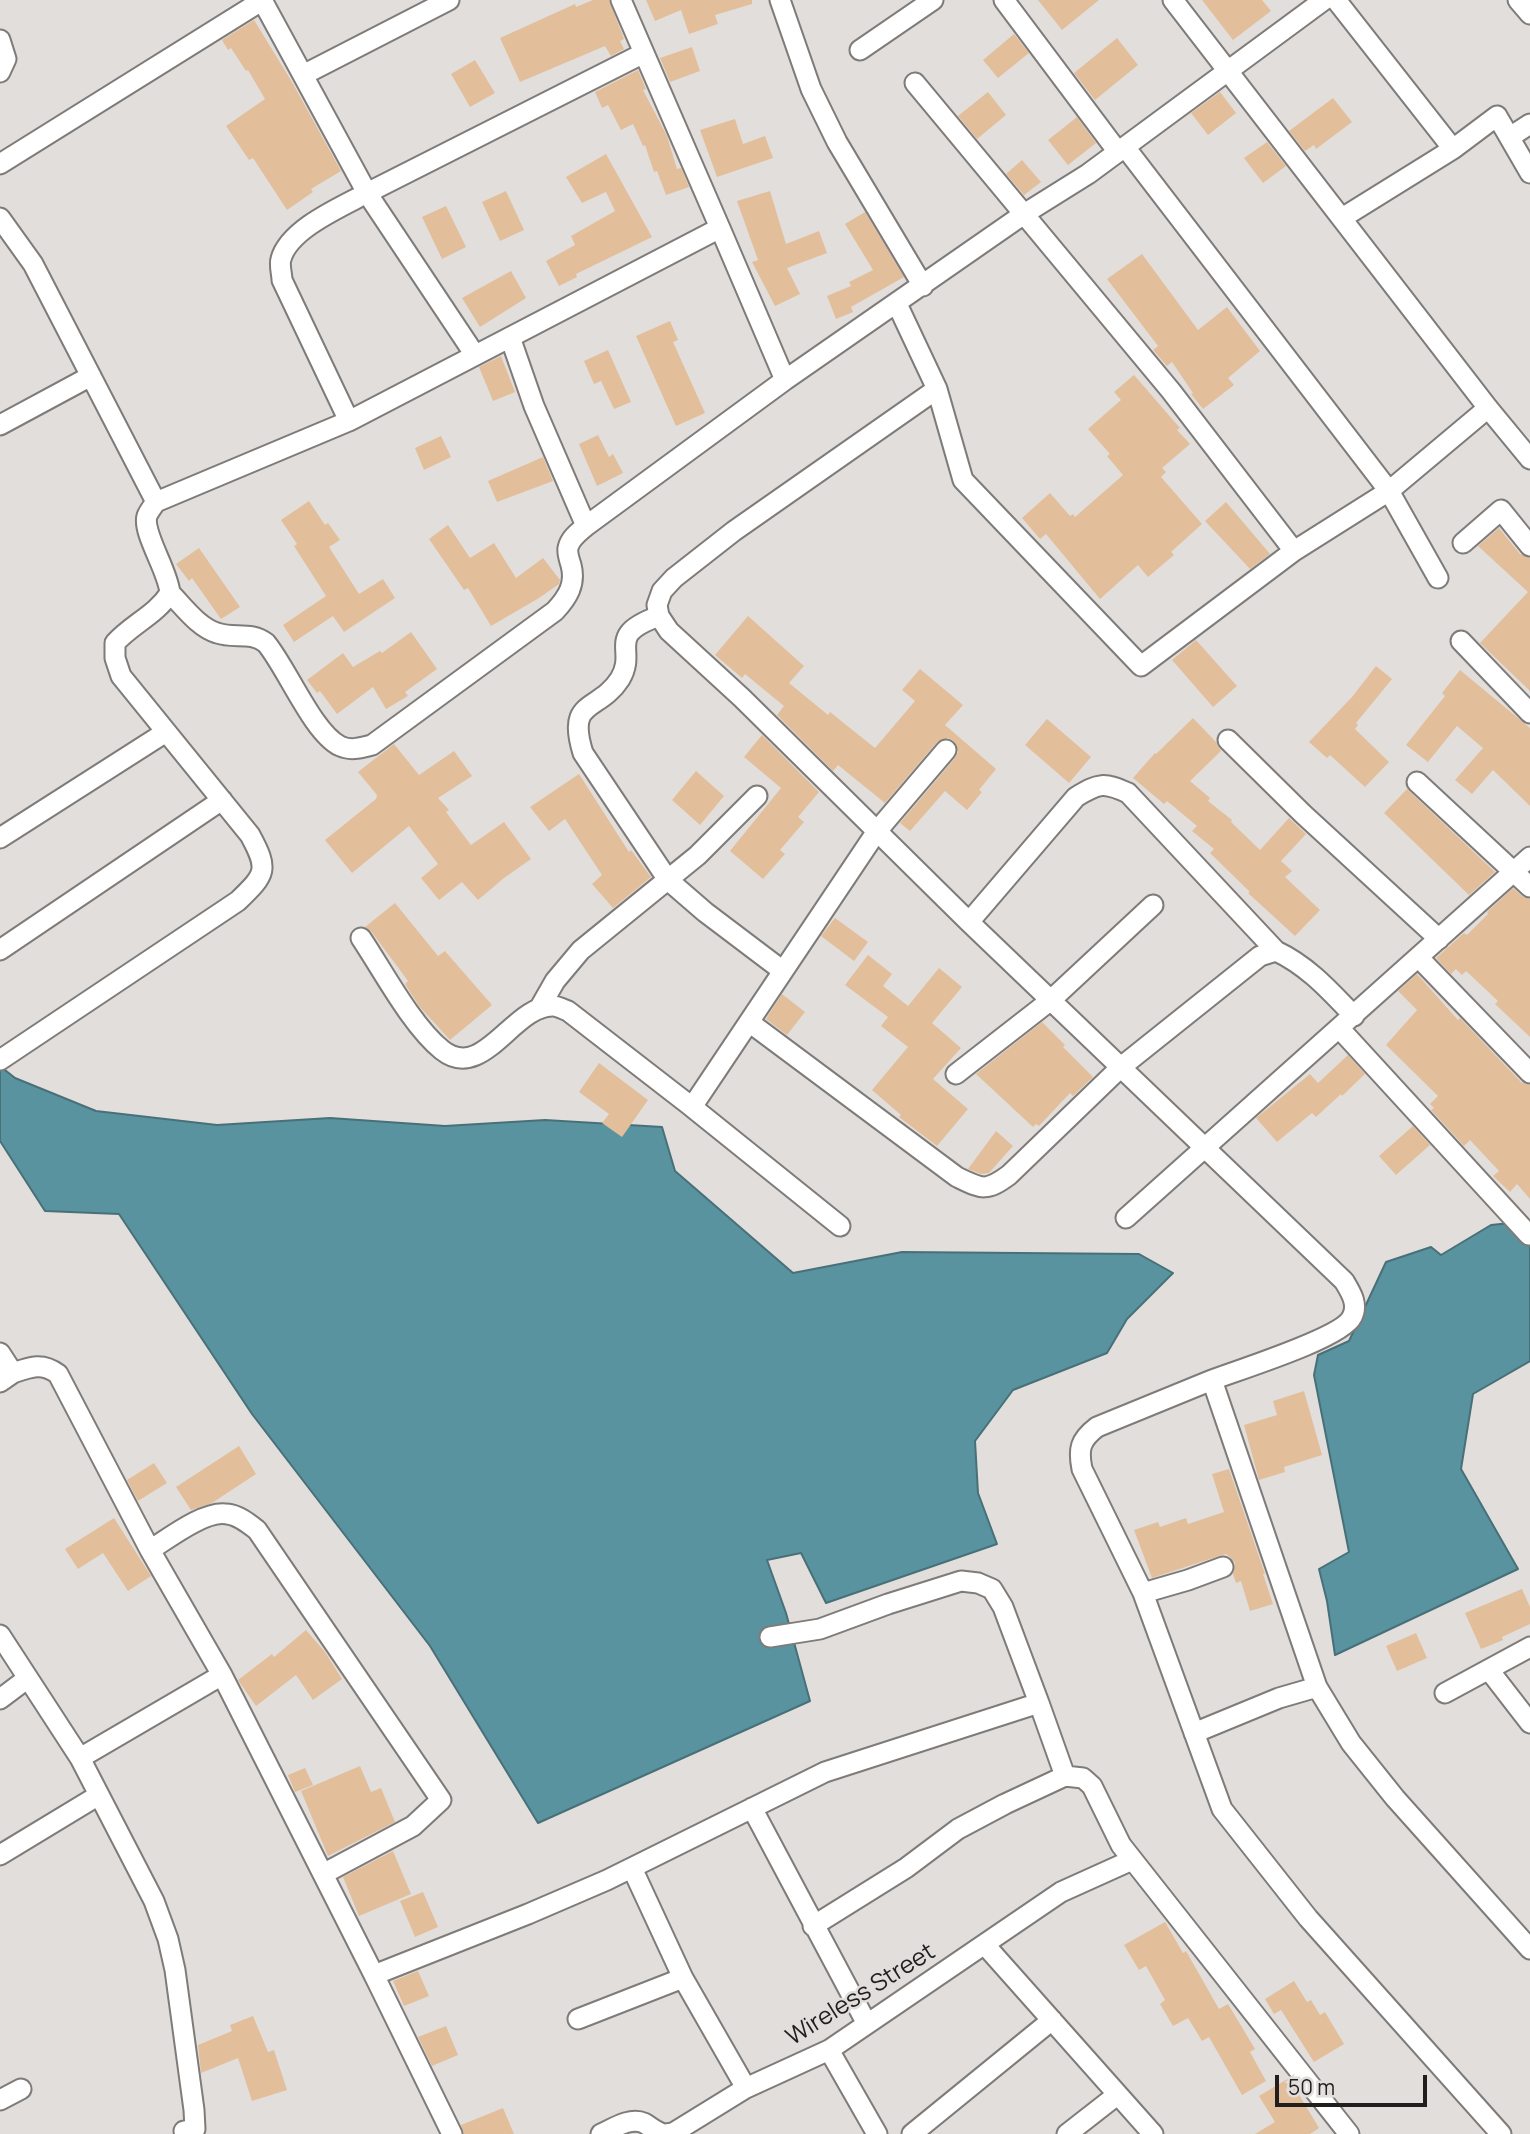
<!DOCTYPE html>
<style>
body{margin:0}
#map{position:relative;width:1530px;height:2134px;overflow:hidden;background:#e2dedc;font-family:Manrope,sans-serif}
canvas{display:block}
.scale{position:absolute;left:1275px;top:2075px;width:152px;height:32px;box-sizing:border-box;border:4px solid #201f1e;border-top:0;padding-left:9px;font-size:21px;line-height:24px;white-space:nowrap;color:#201f1e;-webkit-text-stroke:5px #e2dedc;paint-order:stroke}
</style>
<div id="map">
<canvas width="1530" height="2134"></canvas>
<div class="scale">50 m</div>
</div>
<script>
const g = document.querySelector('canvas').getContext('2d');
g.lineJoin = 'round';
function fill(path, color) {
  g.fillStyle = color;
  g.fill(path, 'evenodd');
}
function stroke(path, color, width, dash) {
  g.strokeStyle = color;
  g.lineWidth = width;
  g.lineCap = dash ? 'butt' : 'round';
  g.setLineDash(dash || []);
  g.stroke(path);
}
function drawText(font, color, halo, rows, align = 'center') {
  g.font = font + ' Manrope,sans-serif';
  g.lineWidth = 5;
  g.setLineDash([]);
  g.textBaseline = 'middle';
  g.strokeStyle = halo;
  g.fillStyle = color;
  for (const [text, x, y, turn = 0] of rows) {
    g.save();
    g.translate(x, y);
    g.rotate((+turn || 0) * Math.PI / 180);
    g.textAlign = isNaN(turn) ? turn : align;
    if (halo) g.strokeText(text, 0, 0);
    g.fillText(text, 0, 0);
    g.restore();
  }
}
const water = new Path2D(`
 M0,1066L15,1078L96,1111L217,1125L330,1118L445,1126L545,1120L662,1127L675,1171L793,1273L902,1252L1139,1254L1173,1273L1127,1319L1107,1353L1013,1390L975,1441L978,1493L997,1544L826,1603L801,1553L767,1560L786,1613L810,1701L538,1823L430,1646L252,1414L119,1214L45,1211L0,1141Z
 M1530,1221V1361L1473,1394L1461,1469L1518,1569L1335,1655L1327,1601L1319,1569L1349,1552L1314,1375L1318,1355L1349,1341L1386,1262L1431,1247L1441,1255L1491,1225Z`);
fill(water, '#59939f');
stroke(water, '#487078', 2);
fill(new Path2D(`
 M593,0H609L624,39L620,41L624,49L611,56L605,46L520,82L500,38L575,4L576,7Z
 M646,0H752V4L715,15L718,24L689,34L681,10L655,21Z
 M1038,0H1099L1062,30Z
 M1202,0H1262L1271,11L1233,40Z
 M254,20L292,82L341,171L311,189L313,192L287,210L253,158L249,160L226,126L265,99L248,70L246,71L231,48L228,50L222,40Z
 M1014,34L1029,53L998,78L983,60Z
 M1117,38L1138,65L1095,100L1074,73Z
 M692,47L700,71L670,82L660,58Z
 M475,60L495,93L470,107L451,74Z
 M638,70L646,89L643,90L667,136L677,169L681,168L689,187L666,195L657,171L654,172L645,145L643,146L633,124L621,130L608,105L602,108L595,92Z
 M988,92L1006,115L977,139L958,116Z
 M1220,92L1236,113L1208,135L1191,113Z
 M1333,98L1352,122L1316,149L1314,145L1305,151L1289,131Z
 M1077,117L1096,143L1068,165L1048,140Z
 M735,119L743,144L765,136L773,158L717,177L700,130Z
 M1267,142L1286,166L1263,183L1244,158Z
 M606,154L652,237L576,274L577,277L559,286L546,261L575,245L571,236L615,211L606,192L582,203L566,177Z
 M1022,160L1041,182L1024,195L1006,174Z
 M506,191L524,230L500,241L482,202Z
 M770,191L786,244L819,231L827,253L787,268L800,294L775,306L752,262L758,260L737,201Z
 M446,206L466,247L442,259L422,217Z
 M865,212L904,277L851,307L853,312L836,319L827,296L851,286L849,282L873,270L845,224Z
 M1142,254L1198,330L1227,307L1260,351L1228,378L1234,385L1203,409L1191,394L1193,393L1172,362L1167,366L1153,350L1158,346L1107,279Z
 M511,271L526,298L480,327L462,298Z
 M670,321L678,340L673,342L705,413L676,426L636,336Z
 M608,350L631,402L614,409L601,381L594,384L584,361Z
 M501,356L515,392L493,401L479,367Z
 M1134,375L1180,428L1177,430L1190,444L1162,468L1166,472L1161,477L1202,524L1171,552L1174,555L1148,577L1138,565L1100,599L1046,534L1040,539L1022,518L1050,493L1070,516L1073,514L1075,517L1123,475L1107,456L1110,454L1088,429L1121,400L1114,392Z
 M598,435L609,457L613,454L623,473L597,486L579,444Z
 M441,436L451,457L424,470L415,448Z
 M543,457L553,481L497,502L488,481Z
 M309,501L325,525L328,523L340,540L329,547L359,594L383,579L395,598L344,632L333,616L294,642L283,625L326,596L294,546L297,544L281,520Z
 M1226,502L1270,554L1250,569L1205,521Z
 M448,525L470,558L494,543L516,578L543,558L560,580L559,584L539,598L491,626L468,588L464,590L429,539Z
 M1499,528L1520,554L1530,558V691L1480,643L1528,592L1478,546Z
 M199,548L240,607L221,619L192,578L189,581L176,564Z
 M748,616L804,666L789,683L828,715L830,712L875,748L915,701L902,690L920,669L963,705L945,725L996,769L979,790L982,792L967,810L945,791L910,831L900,823L955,758L958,752L954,741L948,738L937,742L885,803L838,765L833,771L777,715L784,706L745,674L742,678L715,655Z
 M411,632L437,669L405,692L408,696L386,709L373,687L337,714L320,691L317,693L307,680L343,653L353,667L380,651L382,653Z
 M1196,640L1237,686L1213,707L1172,660Z
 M1376,666L1392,679L1356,723L1358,725L1355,729L1389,762L1365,787L1330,755L1327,758L1309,742L1352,697Z
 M1460,670L1530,728V806L1493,770L1472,794L1455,780L1483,748L1457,726L1428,762L1406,745L1445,696L1442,693Z
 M1193,718L1216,742L1221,751L1190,781L1210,798L1208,801L1232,820L1231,822L1260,850L1289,818L1306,834L1281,861L1292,871L1285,877L1320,910L1295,936L1248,893L1250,892L1210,853L1214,849L1192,831L1197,826L1167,801L1164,804L1133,778L1155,753L1156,754Z
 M1047,719L1091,757L1069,783L1025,745Z
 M762,735L819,792L798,817L804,822L780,850L785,854L763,879L730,851L781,788L744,757Z
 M394,744L419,775L454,751L472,776L438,798L449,810L446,812L471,845L504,822L531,859L504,878L478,900L462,882L439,900L421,878L438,864L409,826L352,873L325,840L376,799L377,795L358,772Z
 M696,771L724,796L700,825L672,800Z
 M579,774L629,852L631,850L651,877L613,908L592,884L602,875L565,819L549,831L530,807Z
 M1407,789L1495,872L1469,895L1384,813Z
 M1513,888L1522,896L1530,899V1037L1495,1004L1498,1001L1466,971L1462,975L1456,969L1451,974L1436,958L1464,933L1467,935L1488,914L1487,912Z
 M395,903L438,956L445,951L492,1005L450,1040L419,1006L405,984L408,981L371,931L365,927Z
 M835,918L868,942L854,961L821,936Z
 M868,955L892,974L883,986L908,1006L939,968L962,987L932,1023L961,1048L933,1079L968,1109L937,1146L899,1117L901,1115L872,1090L908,1047L881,1026L888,1017L845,985Z
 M1417,974L1458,1020L1460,1018L1521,1082L1530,1085V1199L1517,1184L1510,1192L1493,1176L1499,1171L1470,1140L1464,1146L1431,1110L1434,1108L1430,1104L1438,1096L1386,1045L1417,1010L1398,991Z
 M782,994L805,1012L787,1035L766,1019Z
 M1042,1022L1065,1045L1063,1047L1093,1077L1073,1096L1070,1093L1039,1126L1036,1124L1033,1127L976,1074Z
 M1348,1055L1365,1074L1342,1096L1341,1094L1316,1117L1312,1113L1277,1142L1256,1118L1310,1074L1318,1083Z
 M599,1063L648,1100L622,1137L602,1123L609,1114L579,1092Z
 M1413,1126L1430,1145L1396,1175L1379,1156Z
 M996,1131L1013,1146L989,1173L981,1174L968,1169Z
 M1304,1391L1322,1455L1284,1467L1285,1472L1259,1480L1244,1425L1277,1415L1273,1401Z
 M239,1446L256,1474L212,1503L191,1510L176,1487Z
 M154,1463L167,1483L138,1501L127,1480Z
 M1229,1469L1265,1574H1263L1273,1604L1250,1611L1241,1581L1236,1583L1233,1574L1235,1563L1230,1557L1226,1554L1219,1556L1152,1578L1134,1530L1158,1522L1160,1527L1186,1518L1188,1524L1224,1512L1212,1474Z
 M114,1518L151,1576L128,1591L103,1553L78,1569L65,1549Z
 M1522,1589L1530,1607V1624L1502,1637L1503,1640L1481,1649L1465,1613Z
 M306,1630L325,1652L342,1679L313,1700L296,1675L256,1706L238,1680L272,1654L274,1657Z
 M1416,1633L1427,1658L1397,1671L1386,1646Z
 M360,1766L371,1792L381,1788L395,1822L328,1856L301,1791Z
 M305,1768L313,1785L295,1792L288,1775Z
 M393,1851L411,1894L359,1916L343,1877Z
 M423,1892L438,1927L415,1937L400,1901Z
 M1165,1922L1183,1953L1186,1951L1219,2009L1228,2004L1255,2049L1250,2052L1266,2081L1242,2095L1209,2037L1202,2041L1188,2018L1173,2026L1160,2004L1165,2000L1146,1966L1139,1970L1124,1945Z
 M418,1971L429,1996L404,2006L393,1981Z
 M1294,1981L1307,2002L1311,2000L1320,2015L1325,2012L1344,2044L1314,2062L1281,2010L1274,2014L1265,1999Z
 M253,2016L268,2052L274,2050L287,2090L252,2101L238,2058L201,2073L198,2045L232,2031L230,2025Z
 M446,2026L458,2055L432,2066L418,2037Z
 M1289,2078L1319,2128L1310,2134H1255L1275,2122L1259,2096Z
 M503,2108L514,2134H464L461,2125Z`), '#e2bf9a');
const street = new Path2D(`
 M262,0L367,193L644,53
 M621,0L720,228
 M780,0L811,89L837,142L923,286
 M1004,0L1118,152
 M1173,0L1488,408L1530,459
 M1336,0L1453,149L1497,116L1530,173
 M1518,0L1530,14
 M0,40L6,59L0,72
 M860,50L933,0
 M303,75L449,0
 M915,83L1171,391L1294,551
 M1510,137L1530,124
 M1125,147L1389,491L1438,578
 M0,164L263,0
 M0,218L33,264L156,502
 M1342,218L1453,149
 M897,304L937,389L734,531L674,578L662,591L657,605L659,616L669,631L742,698L969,922L1344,1281C1350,1291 1359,1304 1352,1317C1342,1338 1238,1370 1212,1380L1317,1687L1351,1743L1395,1798L1530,1949
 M510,337L534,406L586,526
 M937,389L963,480L1141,666L1294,551L1389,491L1488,408
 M349,421L282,280C282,274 279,265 281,259C289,229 341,207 367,193L475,355
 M0,425L91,376
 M1463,543L1501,510L1530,546
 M170,593C184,607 198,627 217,633C234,639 251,631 266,643C287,668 313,733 340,746C351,751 360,748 372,745L555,611C568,597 576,584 571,565C569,559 567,553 568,548C570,538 579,532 586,526L785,380
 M659,616C604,636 638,649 620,679C598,713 566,698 583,753L668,880L705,912L783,971
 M1461,641L1530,713
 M1228,740L1303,814L1439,939
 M1417,782L1530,887
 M0,838L166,732
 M969,922L1076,797C1099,783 1104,782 1128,793L1276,951
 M361,938C383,971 412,1026 442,1050C483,1083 513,1005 553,1006C557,1006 563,1009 568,1011L692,1107
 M0,950L222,800
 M1419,958L1530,1073
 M539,1009L555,981L581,950L698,855L757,796
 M749,1022L957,1177C982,1189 986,1192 1009,1175L1121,1067L1260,956L1276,951C1308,966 1330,991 1354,1016
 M1340,1029L1529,1235
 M0,1060L238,901C266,874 269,870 250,835L121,676L115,658V643C132,624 156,615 170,593C168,570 142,533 147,516C149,511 153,506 156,502L349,421L720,228L785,380L1024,214L1088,174L1324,0
 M956,1074L1051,1000L1153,905
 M1126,1218L1530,857
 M840,1226L692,1107L877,831L946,750
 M0,1353L13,1373L0,1382
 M13,1373C30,1367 42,1362 58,1374L150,1550
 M1212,1380L1097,1427C1080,1440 1078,1449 1082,1469L1143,1593L1222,1809L1308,1918L1501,2134
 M1143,1593L1188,1580L1223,1567
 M0,1635L80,1758L222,1675L150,1550C169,1538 205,1510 227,1514C238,1515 248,1523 257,1530L441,1800L413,1826L323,1874
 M770,1637L820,1629L888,1604L961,1581L978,1583L992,1589L1003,1607L1039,1703
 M1489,1670L1530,1723
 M222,1675L374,1975L528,1914L607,1880L825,1772L1039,1703L1065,1776L1083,1778L1092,1786L1121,1845L1349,2134
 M1445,1693L1530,1647
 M0,1699L28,1678
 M1194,1733L1279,1698L1317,1687
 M80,1758L154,1901L168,1939L175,1970L194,2110L195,2129L184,2131
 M752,1808L867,2024
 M0,1855L99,1795
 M632,1868L683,1978
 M813,1926L906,1868L958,1829L1005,1804L1065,1776
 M985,1945L1153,2134
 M374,1975L452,2134
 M578,2019L683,1978L746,2088L829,2050L1061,1892L1132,1860
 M829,2050L877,2134
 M0,2100L21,2089
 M601,2134C614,2128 630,2117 644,2123C651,2127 656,2132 664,2134
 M666,2134L673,2133L746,2088
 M912,2134L1052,2020
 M1067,2134L1117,2095`);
stroke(street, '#7e7b79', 23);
stroke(street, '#fff', 19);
drawText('24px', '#201f1e', '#e2dedc', [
 ["Wireless Street",861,1995,-32]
]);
</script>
